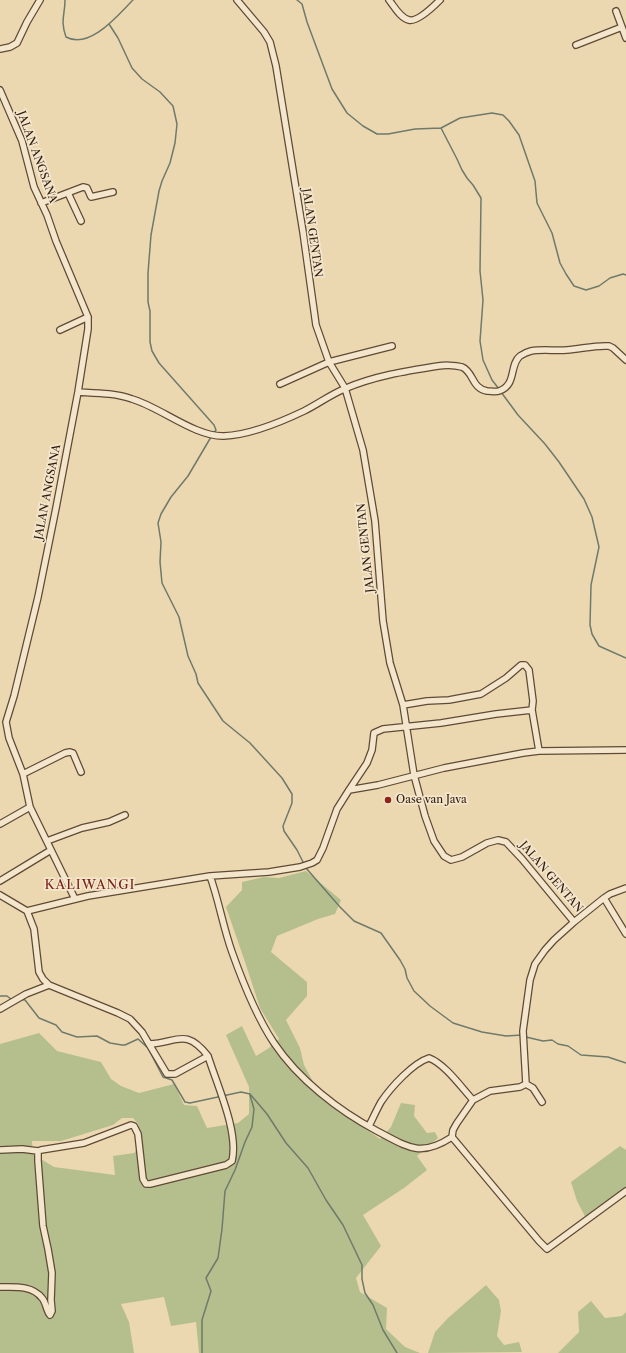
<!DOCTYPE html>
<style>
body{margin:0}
canvas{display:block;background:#ecd8b0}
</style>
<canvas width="626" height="1353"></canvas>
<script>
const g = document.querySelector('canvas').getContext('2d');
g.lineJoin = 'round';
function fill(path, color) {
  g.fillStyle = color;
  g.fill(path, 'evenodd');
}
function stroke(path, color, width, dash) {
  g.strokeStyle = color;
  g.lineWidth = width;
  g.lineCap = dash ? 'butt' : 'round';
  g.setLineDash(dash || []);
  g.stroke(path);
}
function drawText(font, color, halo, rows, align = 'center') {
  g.font = font + ' "Libre Caslon Text",serif';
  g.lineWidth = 3.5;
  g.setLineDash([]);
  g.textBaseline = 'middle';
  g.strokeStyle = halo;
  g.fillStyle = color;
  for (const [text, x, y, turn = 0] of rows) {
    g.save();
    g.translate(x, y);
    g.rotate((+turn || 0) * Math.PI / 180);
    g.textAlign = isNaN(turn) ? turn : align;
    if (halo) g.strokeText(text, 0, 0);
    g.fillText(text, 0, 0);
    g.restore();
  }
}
fill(new Path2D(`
 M306,871L341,900L335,914L318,919L277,936L271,952L307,982V996L286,1020L300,1048L304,1065L323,1100L343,1115L360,1125L380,1139L391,1127L401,1103L415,1105L414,1116L427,1133L435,1132L438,1138L417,1156L427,1170L404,1188L363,1215L381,1246L356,1278L360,1292L387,1308L386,1329L405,1347L420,1353H199L196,1322L171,1326L164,1297L121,1304L129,1322L134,1353H0V1044L39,1033L57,1051L101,1062L111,1079L121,1086L139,1093L174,1084L184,1105L197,1106L207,1128L238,1123L249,1114V1087L226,1035L242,1026L256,1056L269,1048L279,1039L260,1008L245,962L226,907L242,890V882L264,877L279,878ZM122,1118H133L138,1124L143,1141L134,1153L113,1156L115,1175L54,1167L33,1154L32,1141H61L113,1125Z
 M620,1146L626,1150V1194L588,1222L577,1201L571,1182Z
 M486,1285L499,1300L501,1311L497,1336L504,1345L519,1342L522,1352L428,1353L435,1332L448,1318Z
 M591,1301L605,1318L622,1316L626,1312V1353H558L579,1332L578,1312Z`), '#b5bf8d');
stroke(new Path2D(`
 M65,0C65,15 60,20 66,37C90,50 118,15 133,0
 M297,0L302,4L307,22L332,89L347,113L363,126L377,134H388L415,129L441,128L460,118L492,113L503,115L509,121L519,135L535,181L537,203L552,233L560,263L566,274L574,286L586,290L599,286L610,278L623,274L626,275
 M109,24L118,38L132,68L142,79L160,92L173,106L177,124L175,143L170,163L162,181L159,191L151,235L148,273V302L150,311V342L152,351L159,363L214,425L216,430L213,434
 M441,128L457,159L462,170L467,178L473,185L481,198L480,271L483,300L480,341L483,360L492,380L499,389
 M501,392L518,415L545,444L559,462L584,499L592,517L599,547L591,585L590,625L592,634L599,646L626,658
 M211,437L188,476L171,497L161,514L158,523L161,542L160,562L162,583L179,617L188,656L196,674L198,683L223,721L250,743L282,778L292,794V803L283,826L284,831L297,850L304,864
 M306,868L340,907L354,921L381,933L400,960L405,969L407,978L414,991L430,1006L453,1023L482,1032L506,1036L522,1035
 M0,996H7L12,1000
 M20,999L25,1000L39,1018L56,1025L62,1032L77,1037L97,1036L110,1043L122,1045H125L138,1039L148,1048L163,1077L172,1080L185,1102L190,1103L241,1092L250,1094L267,1114L286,1143L308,1168L326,1200L343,1225L362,1265V1279L365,1293L373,1305L383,1330L397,1353
 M526,1037L543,1041L552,1040L558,1044L568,1046L581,1055L608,1057L626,1063
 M202,1353V1320L211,1291L206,1278L218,1258L222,1229L225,1191L235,1170L245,1142L252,1127L254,1109L250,1095`), '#6f7a6b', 1.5);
const street = new Path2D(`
 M237,0L264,32L270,42L276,66L303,232L316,325L329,362L345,388L363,450L375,521L383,621L390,663L403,705L414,775L425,816L434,841L444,856L451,860L462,857L487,843L498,840L506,842L522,859L574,922L604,898L626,934
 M389,0C394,6 400,18 409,20C418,22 434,6 440,0
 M616,11L626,38
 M576,45L622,27
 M0,49L10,47L17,43L27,22L40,0
 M0,90L22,141L34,187L47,215L56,241L88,317V329L78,392L56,508L38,597L14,696L6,722L9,738L23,774L30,807L75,899
 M68,193L81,221
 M41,203L83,187L87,188L91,197L113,192
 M60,330L88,317
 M280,384L329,362L392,346
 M78,392C96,393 115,393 132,399C160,407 195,437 224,436C250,435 281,422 304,411C318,404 330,395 344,389C374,376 406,371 438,366C444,365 455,365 462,367C474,372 471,388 487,391C491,391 496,392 499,391C517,385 509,365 520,356C523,354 527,352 531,351C542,349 555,351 567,350C581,349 595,345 609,346L613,348L626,360
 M532,710L539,751
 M23,774L65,753L70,752L73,753L81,772
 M349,790L367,763L372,750L374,733L383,729L441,723L496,714L532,710L533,701L529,670L525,665H521L506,678L481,694L449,700L427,701L403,705
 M0,824L30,807
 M47,841L82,828L109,822L125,815
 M210,876L269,872L300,867L312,863L317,860L323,848L337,809L349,790L378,785L444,768L523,753L539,751L626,750
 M0,881L51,850
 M0,895L27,911L88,896L210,876C219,901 223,927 232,952C243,983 256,1016 274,1043C298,1079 339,1111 377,1131C408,1147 420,1158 452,1137L539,1241L547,1249L626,1191
 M604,898L610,894L626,888
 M0,1009L26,994L49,985
 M149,1044L167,1074H175L208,1056
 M526,1084L533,1088L542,1102
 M369,1126C373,1118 377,1109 381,1102C391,1087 413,1063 429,1058C445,1064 461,1087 473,1100
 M452,1137L453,1130L457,1123L473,1100L490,1091L520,1087L526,1084L523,1031L530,980L535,964L545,950L554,940L574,922
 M0,1150L22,1149L38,1151
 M0,1287C14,1287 32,1285 42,1298C46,1302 46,1310 50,1315L52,1311L51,1300L52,1273L48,1249L43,1226L38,1161V1151L41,1150L84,1143L131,1125L134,1126L138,1134L143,1179L146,1184H150L226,1165L232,1161C239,1132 217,1085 208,1056C185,1027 177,1043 149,1044L142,1032L130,1019L118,1013L49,985L43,979L39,972L34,929L27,911`);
stroke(street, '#5f4a35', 8);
stroke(street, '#f3e6cc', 5.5);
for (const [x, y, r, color] of [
 [388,800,4,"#8f2418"]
]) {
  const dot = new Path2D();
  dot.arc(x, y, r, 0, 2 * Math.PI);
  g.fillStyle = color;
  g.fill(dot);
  stroke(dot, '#f3e6cc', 1.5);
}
drawText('11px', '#301a0c', '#f3e6cc', [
 ["JALAN ANGSANA",37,157,70],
 ["JALAN GENTAN",312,233,82],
 ["JALAN ANGSANA",48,492,-79],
 ["JALAN GENTAN",366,548,-96],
 ["JALAN GENTAN",551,877,49]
]);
drawText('11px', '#301a0c', '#f3e6cc', [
 ["Oase van Java",396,800]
], 'left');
g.letterSpacing = '1px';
drawText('13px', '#7a1f14', '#f3e6cc', [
 ["KALIWANGI",90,885]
]);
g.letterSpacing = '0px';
</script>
